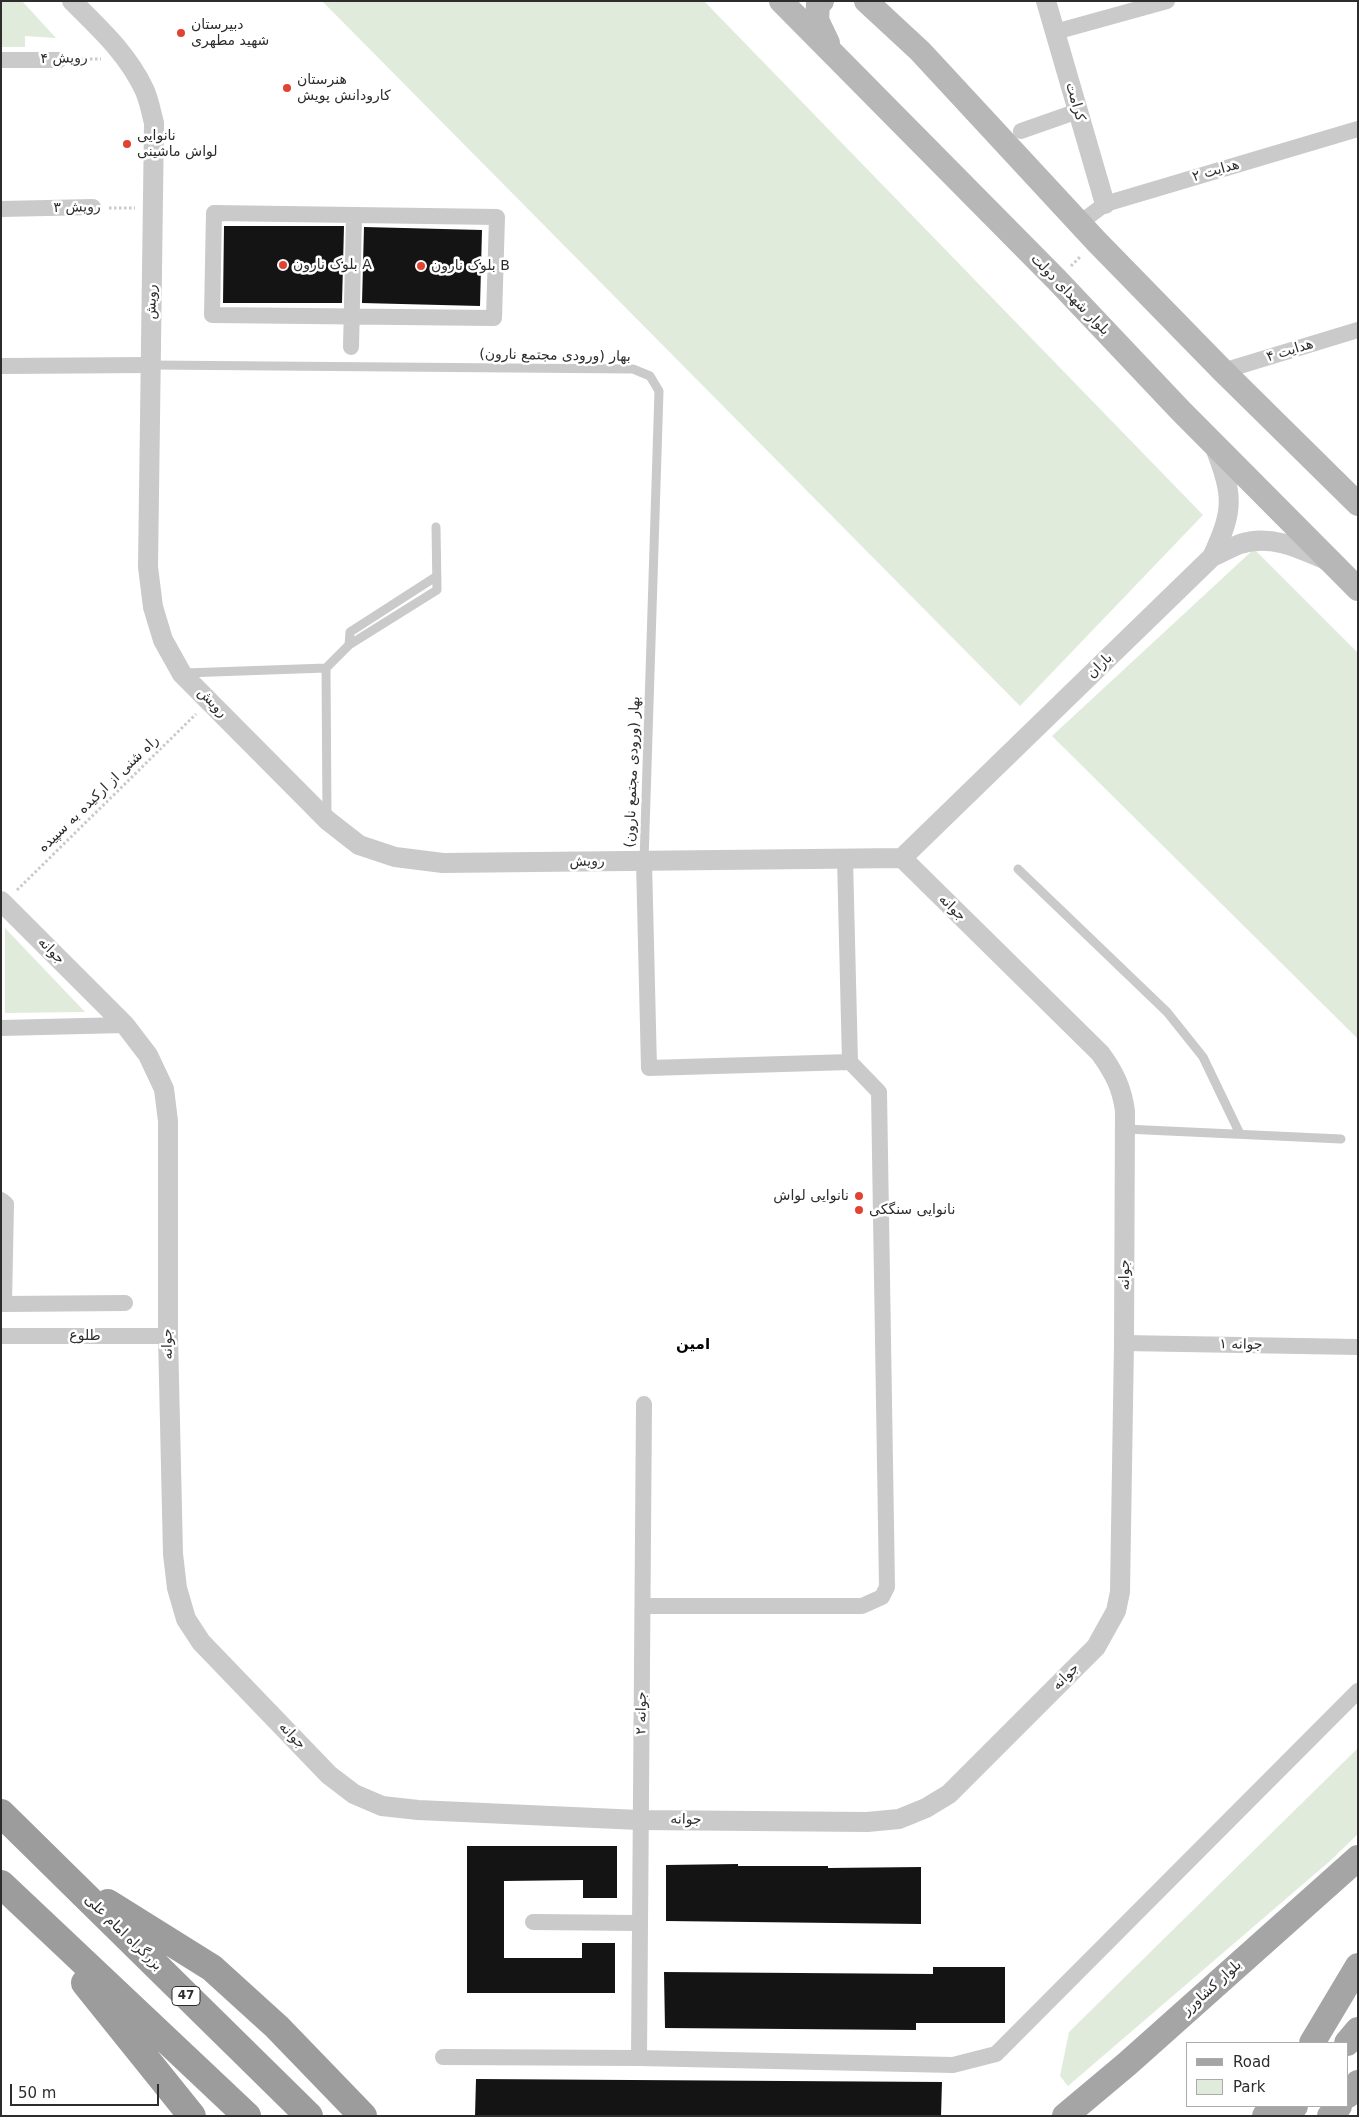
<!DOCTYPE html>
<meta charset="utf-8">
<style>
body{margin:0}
#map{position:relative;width:1359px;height:2117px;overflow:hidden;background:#fff;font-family:"DejaVu Sans",sans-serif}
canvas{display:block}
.frame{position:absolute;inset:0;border:2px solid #2d2d2d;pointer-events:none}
.legend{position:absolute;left:1186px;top:2042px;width:162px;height:65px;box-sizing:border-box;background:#fff;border:1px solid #ababab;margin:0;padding:6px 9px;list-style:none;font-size:15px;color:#2d2d2d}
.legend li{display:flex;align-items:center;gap:10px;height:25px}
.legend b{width:25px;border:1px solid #ababab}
.scale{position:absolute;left:10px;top:2084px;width:149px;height:22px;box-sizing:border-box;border:2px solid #2d2d2d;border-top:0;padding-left:6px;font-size:15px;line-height:18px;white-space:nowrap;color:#2d2d2d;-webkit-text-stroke:4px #fff;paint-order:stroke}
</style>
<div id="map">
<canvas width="1359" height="2117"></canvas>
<div class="frame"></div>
<ul class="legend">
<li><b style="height:6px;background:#a5a5a5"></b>Road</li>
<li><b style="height:14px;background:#e1ebdb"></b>Park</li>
</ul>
<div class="scale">50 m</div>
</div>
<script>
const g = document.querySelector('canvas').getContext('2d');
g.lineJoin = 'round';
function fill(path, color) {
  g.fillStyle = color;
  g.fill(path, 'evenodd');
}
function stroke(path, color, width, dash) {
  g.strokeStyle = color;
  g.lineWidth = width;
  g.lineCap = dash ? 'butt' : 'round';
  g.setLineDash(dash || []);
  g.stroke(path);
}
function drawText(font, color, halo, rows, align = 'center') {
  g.font = font + ' "DejaVu Sans","Noto Sans Arabic",sans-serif';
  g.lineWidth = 5;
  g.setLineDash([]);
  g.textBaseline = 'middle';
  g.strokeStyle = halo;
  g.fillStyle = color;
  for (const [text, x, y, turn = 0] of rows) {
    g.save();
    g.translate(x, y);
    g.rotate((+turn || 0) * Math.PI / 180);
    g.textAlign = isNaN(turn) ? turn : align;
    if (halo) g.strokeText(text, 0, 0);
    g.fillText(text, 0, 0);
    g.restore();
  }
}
fill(new Path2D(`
 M1,1H22L56,38L25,36V47H1Z
 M322,1H704L1203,515L1020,706Z
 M1254,549L1358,653V1039L1052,736Z
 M5,928L85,1012L5,1013Z
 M1358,1748V1834L1330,1861L1068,2086L1060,2076L1069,2032Z`), '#e1ebdb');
fill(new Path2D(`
 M224,226H344L342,303H223Z
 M364,227L482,230L480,306L362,303Z
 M467,1846H617V1898H583V1880L504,1881V1958H582V1943H615V1993H467Z
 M738,1864V1866H828V1868L921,1867V1924L666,1921V1865Z
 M933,1967H1005V2023H916V2030L665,2028L664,1972L933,1974Z
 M476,2079L942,2082L941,2116H475Z`), '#141414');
stroke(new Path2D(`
 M75,59H101
 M109,208H135
 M1071,266L1081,256
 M17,890L196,714`), '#cacaca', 3, [2.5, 2.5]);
stroke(new Path2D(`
 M151,365L633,369L650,376L659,391L644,861
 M349,645L350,632L437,576
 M326,668L327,817
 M185,673L326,668L349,645L437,590L436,527
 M1018,869L1167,1012L1203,1057L1240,1134
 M1125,1129L1341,1139`), '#cacaca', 9);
stroke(new Path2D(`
 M1055,32L1167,1
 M1,60H59
 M1021,131L1078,111
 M1,209L93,207
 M214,213L497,217L494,318L212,315Z
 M1080,223L1105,204L1358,129
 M351,347L354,216
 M1,366L151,365
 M1223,371L1358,330
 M644,861L649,1068L850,1062
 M1,1028L125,1025
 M1,1200L6,1204L4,1304H1
 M4,1304L125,1303
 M1,1336H168
 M1124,1343L1358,1347
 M644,1606H862L882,1597L887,1587L879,1092L850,1062L845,859
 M533,1922L639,1923
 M443,2057L639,2058L953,2065L996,2054L1358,1691
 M639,2058C639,1840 644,1622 644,1404`), '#cacaca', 16);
stroke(new Path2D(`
 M72,1C99,28 127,53 144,89C149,99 151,112 154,123L148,567L153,607L163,640L182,674L327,820L359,845L395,857L443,863L902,858
 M1046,1L1105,204
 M1212,557C1221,553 1230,548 1240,544C1270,534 1299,548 1326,560
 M902,858L1212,557C1235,508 1233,495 1214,445
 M1,901L125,1025L148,1055L164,1089L168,1121V1336L173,1554L177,1588L186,1619L201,1642L329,1775L354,1794L382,1806L418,1810L639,1820L867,1822L899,1819L926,1808L949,1794L1096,1647L1116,1611L1120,1592L1124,1343L1125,1111C1122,1088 1114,1072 1100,1053L902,858`), '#cacaca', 20);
stroke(new Path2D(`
 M781,1L1057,280L1180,410L1358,589
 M822,1L818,4L817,20L828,43
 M866,1L920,51L1096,241L1223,371L1358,504`), '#b7b7b7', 24);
stroke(new Path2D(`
 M1312,2043L1358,1966
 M1347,2043L1358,2030
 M1348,2095L1358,2083
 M1065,2116L1127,2064L1358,1858
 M1265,2116L1272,2106
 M1286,2116L1295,2106
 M1330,2116L1339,2106`), '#a5a5a5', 26);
stroke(new Path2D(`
 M1,1813L309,2116
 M1,1884L247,2116
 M108,1903L212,1968L277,2027L363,2116
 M85,1983L192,2116`), '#9c9c9c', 28);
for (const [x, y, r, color] of [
 [181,33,5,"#e14333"],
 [287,88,5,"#e14333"],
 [127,144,5,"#e14333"],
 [283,265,5,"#e14333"],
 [421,266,5,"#e14333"],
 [859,1196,5,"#e14333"],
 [859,1210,5,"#e14333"]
]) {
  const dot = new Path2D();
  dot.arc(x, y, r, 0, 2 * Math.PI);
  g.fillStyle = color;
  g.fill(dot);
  stroke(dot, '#fff', 2);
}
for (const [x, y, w] of [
 [186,1996,28]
]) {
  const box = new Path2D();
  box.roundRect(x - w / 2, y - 9.5, w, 19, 4);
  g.fillStyle = '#fff';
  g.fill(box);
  stroke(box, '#2d2d2d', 1);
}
drawText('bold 12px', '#2d2d2d', null, [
 ["47",186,1996]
]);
drawText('14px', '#2d2d2d', '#fff', [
 ["دبیرستان",191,25],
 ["شهید مطهری",191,41],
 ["هنرستان",297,80],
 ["کارودانش پویش",297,96],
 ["نانوایی",137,136],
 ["لواش ماشینی",137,152],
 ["بلوک نارون A",293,265],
 ["بلوک نارون B",431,266],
 ["نانوایی لواش",849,1196,"right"],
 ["نانوایی سنگکی",869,1210]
], 'left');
drawText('14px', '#2d2d2d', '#fff', [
 ["رویش ۴",64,59,-1],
 ["کرامت",1075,102,74],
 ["هدایت ۲",1216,171,-16],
 ["رویش ۳",77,208,-1],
 ["بلوار شهدای دولت",1070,295,46],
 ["رویش",152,302,-89],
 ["هدایت ۴",1290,351,-17],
 ["بهار (ورودی مجتمع نارون)",555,356,1],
 ["باران",1100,666,-44],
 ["رویش",212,703,45],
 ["بهار (ورودی مجتمع نارون)",633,772,-88],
 ["راه شنی از ارکیده به سپیده",99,794,-44],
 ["رویش",587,862,-1],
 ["جوانه",952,908,44],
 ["جوانه",51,951,45],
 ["جوانه",1125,1275,-90],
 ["طلوع",85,1336],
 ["جوانه",168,1344,-91],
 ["جوانه ۱",1241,1345,1],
 ["جوانه",1066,1677,-45],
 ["جوانه ۲",642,1713,-89],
 ["جوانه",292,1736,46],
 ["جوانه",686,1820,1],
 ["بزرگراه امام علی",123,1933,44],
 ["بلوار کشاورز",1212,1988,-42]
]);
drawText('bold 15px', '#000', '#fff', [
 ["امین",693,1345]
]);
</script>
